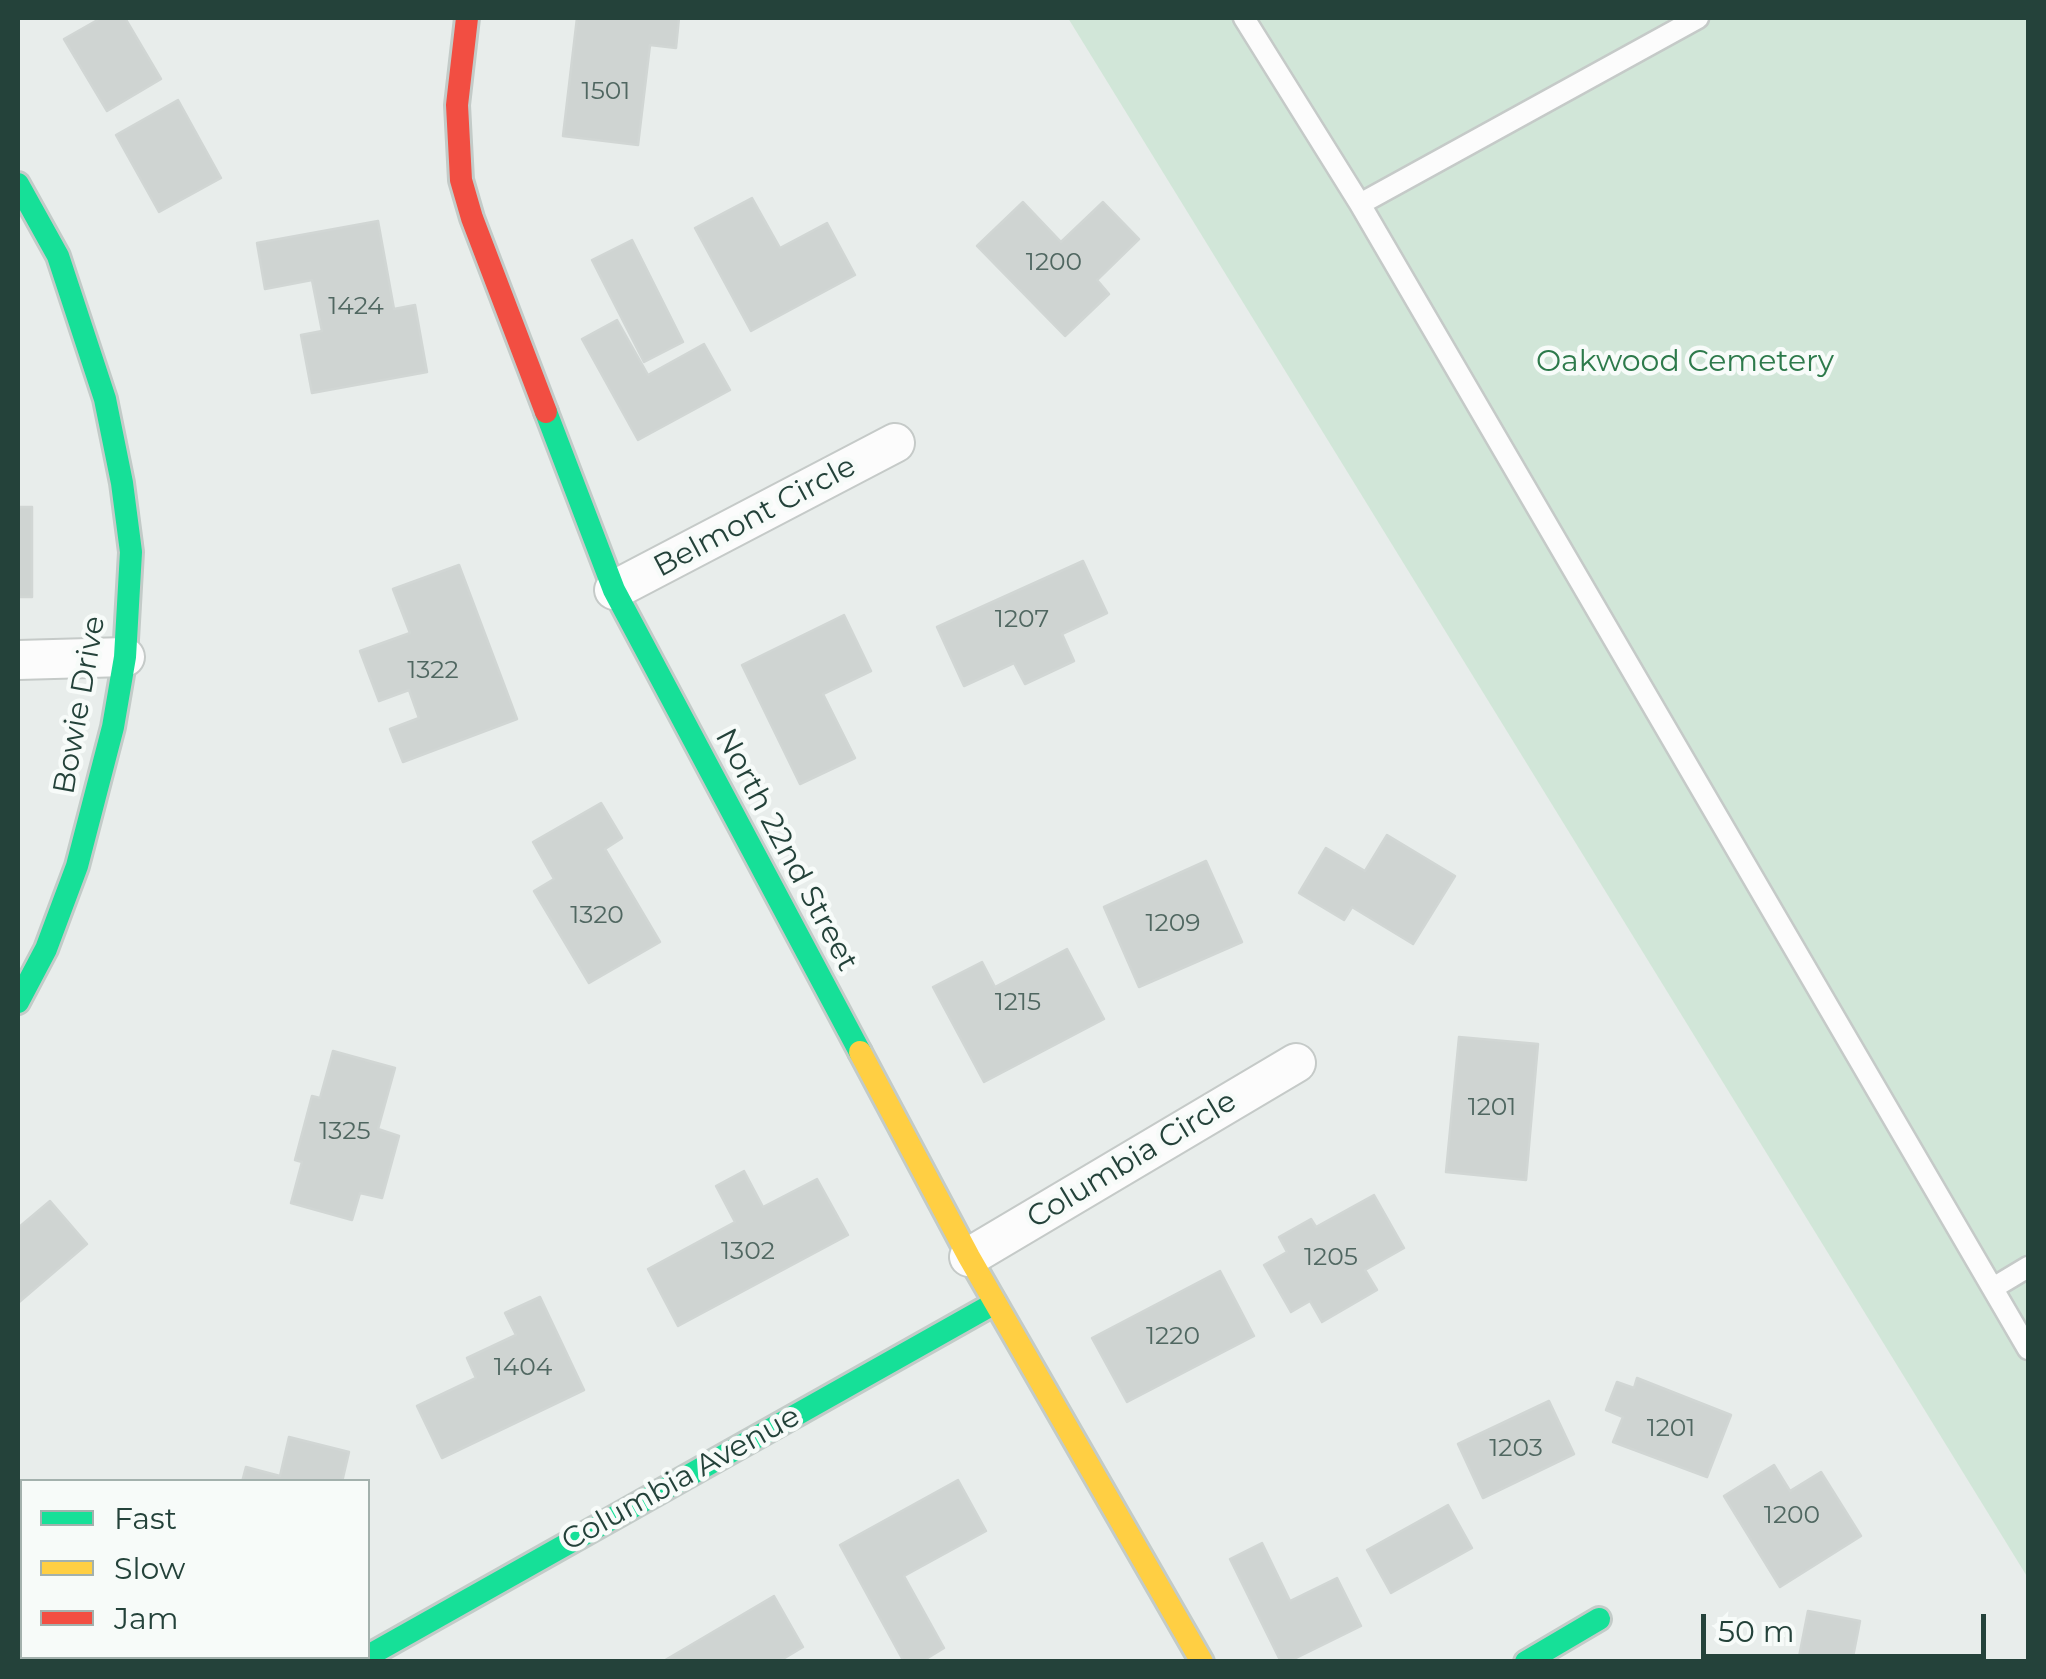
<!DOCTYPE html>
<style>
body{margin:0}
#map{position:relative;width:2046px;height:1679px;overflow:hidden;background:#e8edeb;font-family:Montserrat,sans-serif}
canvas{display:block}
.frame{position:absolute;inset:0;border:20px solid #24423a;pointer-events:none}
.legend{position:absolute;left:20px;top:1479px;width:350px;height:180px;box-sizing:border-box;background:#f7fbf9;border:2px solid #a3b1ad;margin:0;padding:12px 18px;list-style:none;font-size:30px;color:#24423a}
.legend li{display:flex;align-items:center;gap:20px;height:50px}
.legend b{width:50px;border:2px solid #a3b1ad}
.scale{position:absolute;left:1701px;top:1614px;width:285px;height:45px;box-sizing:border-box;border:5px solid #24423a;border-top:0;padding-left:12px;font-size:30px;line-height:35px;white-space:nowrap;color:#24423a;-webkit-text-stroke:8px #f7fbf9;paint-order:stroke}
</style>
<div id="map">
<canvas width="2046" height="1679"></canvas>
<div class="frame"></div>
<ul class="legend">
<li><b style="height:12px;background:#16e098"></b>Fast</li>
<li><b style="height:12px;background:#ffcf43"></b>Slow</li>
<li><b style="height:12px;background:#f24e42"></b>Jam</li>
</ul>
<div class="scale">50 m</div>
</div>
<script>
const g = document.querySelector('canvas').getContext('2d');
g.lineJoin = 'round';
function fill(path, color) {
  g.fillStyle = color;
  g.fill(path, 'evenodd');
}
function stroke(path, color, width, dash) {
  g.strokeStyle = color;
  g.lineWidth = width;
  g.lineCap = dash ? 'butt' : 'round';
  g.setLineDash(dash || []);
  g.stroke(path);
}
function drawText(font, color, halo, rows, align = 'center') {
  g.font = font + ' Montserrat,sans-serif';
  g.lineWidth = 9;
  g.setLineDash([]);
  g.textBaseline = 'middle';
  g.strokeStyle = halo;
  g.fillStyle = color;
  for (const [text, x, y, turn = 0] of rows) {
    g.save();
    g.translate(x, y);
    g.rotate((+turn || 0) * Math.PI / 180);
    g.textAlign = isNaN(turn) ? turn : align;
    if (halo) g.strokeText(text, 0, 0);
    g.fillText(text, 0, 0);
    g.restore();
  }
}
fill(new Path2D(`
 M1068,18H2028V1578Z`), '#d1e6d8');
const building = new Path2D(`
 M101,18H125L161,79L107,111L64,39Z
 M577,18H679L676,48L650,45L638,145L563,136Z
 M178,100L221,178L159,212L116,135Z
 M752,198L780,248L827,223L855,275L751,331L695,228Z
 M1023,202L1061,242L1103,202L1139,239L1097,280L1109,294L1065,336L977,246Z
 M378,221L394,309L415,305L427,372L312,393L301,335L322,331L312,280L265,289L257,243Z
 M632,240L683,342L644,362L592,260Z
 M617,320L648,375L704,344L730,390L638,440L582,339Z
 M18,507H32V597H18Z
 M1083,561L1107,613L1062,634L1074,661L1025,684L1014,663L964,686L937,627Z
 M459,565L517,719L403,762L390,729L419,718L409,690L379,701L360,651L410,633L393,589Z
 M844,615L871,671L823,694L855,758L800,784L742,665Z
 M601,803L622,838L605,849L660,942L589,983L534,891L554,879L533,842Z
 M1387,835L1455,876L1413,944L1352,907L1344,920L1299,893L1326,848L1365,871Z
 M1206,861L1242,942L1139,987L1104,907Z
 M1067,949L1104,1019L984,1082L933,987L982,962L995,987Z
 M1459,1037L1538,1044L1526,1180L1446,1172Z
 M333,1051L395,1068L378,1129L399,1136L382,1198L360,1193L352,1220L291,1203L302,1162L295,1160L312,1096L320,1098Z
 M744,1171L763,1207L817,1179L848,1235L678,1326L648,1269L735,1222L716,1186Z
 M1374,1195L1404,1248L1365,1270L1377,1290L1322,1322L1310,1301L1291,1312L1264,1265L1287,1252L1279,1237L1311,1219L1316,1227Z
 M50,1201L87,1244L18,1303V1228Z
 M1220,1271L1254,1336L1127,1402L1092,1338Z
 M540,1297L584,1390L442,1458L417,1406L476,1378L467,1358L516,1335L505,1313Z
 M1637,1378L1731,1415L1707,1477L1613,1442L1623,1417L1606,1410L1617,1382L1634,1388Z
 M1549,1401L1574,1454L1483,1498L1458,1444Z
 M289,1437L349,1452L342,1482H242L246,1467L280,1476Z
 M1774,1465L1790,1491L1821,1472L1861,1536L1780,1587L1724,1496Z
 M958,1480L986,1531L904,1576L944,1648L921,1662H904L840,1545Z
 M1448,1505L1472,1548L1391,1593L1367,1550Z
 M1262,1543L1290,1601L1337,1578L1361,1626L1288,1662H1281L1230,1559Z
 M22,1546V1608L18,1611V1548Z
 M774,1596L803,1647L778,1662H662Z
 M1808,1611L1860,1621L1852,1662H1798Z
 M43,1656H136L128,1662H46Z`);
fill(building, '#cfd4d2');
stroke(building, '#d1d6d4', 2.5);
const lane = new Path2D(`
 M1244,18L1360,204L2028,1349
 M1360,204L1698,18
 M1993,1288L2028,1267`);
const street = new Path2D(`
 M614,590L895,443
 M18,660L125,657
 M969,1257L1296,1063`);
const fast = new Path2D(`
 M18,184L58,256L105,399L122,483L131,552L125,657L113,727L77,866L46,949L18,1002
 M546,412L614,590L860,1052
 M368,1656L995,1303
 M1526,1662L1599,1619`);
const slow = new Path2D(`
 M860,1052L969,1257L1202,1662`);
const jam = new Path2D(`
 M467,18L457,105L461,180L472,218L546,412`);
stroke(lane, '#c5cac8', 25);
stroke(street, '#c5cac8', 42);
stroke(fast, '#c3cbc8', 28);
stroke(slow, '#c3cbc8', 28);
stroke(jam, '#c3cbc8', 28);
stroke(lane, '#fcfcfc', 20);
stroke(street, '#fcfcfc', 38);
stroke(fast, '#16e098', 22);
stroke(slow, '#ffcf43', 22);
stroke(jam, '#f24e42', 22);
drawText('25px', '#506761', null, [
 ["1501",606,92],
 ["1200",1054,263],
 ["1424",356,307],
 ["1207",1022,620],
 ["1322",433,671],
 ["1320",597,916],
 ["1209",1173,924],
 ["1215",1018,1003],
 ["1201",1492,1108],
 ["1325",345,1132],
 ["1302",748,1252],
 ["1205",1331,1258],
 ["1220",1173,1337],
 ["1404",523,1368],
 ["1201",1671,1429],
 ["1203",1516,1449],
 ["1200",1792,1516]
]);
drawText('30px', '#2d7a4b', '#f7fbf9', [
 ["Oakwood Cemetery",1685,362]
]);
drawText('30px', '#24423a', '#f7fbf9', [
 ["Belmont Circle",755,517,-28],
 ["Bowie Drive",80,705,-80],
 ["North 22nd Street",786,850,62],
 ["Columbia Circle",1132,1160,-31],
 ["Columbia Avenue",681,1479,-29]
]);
</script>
